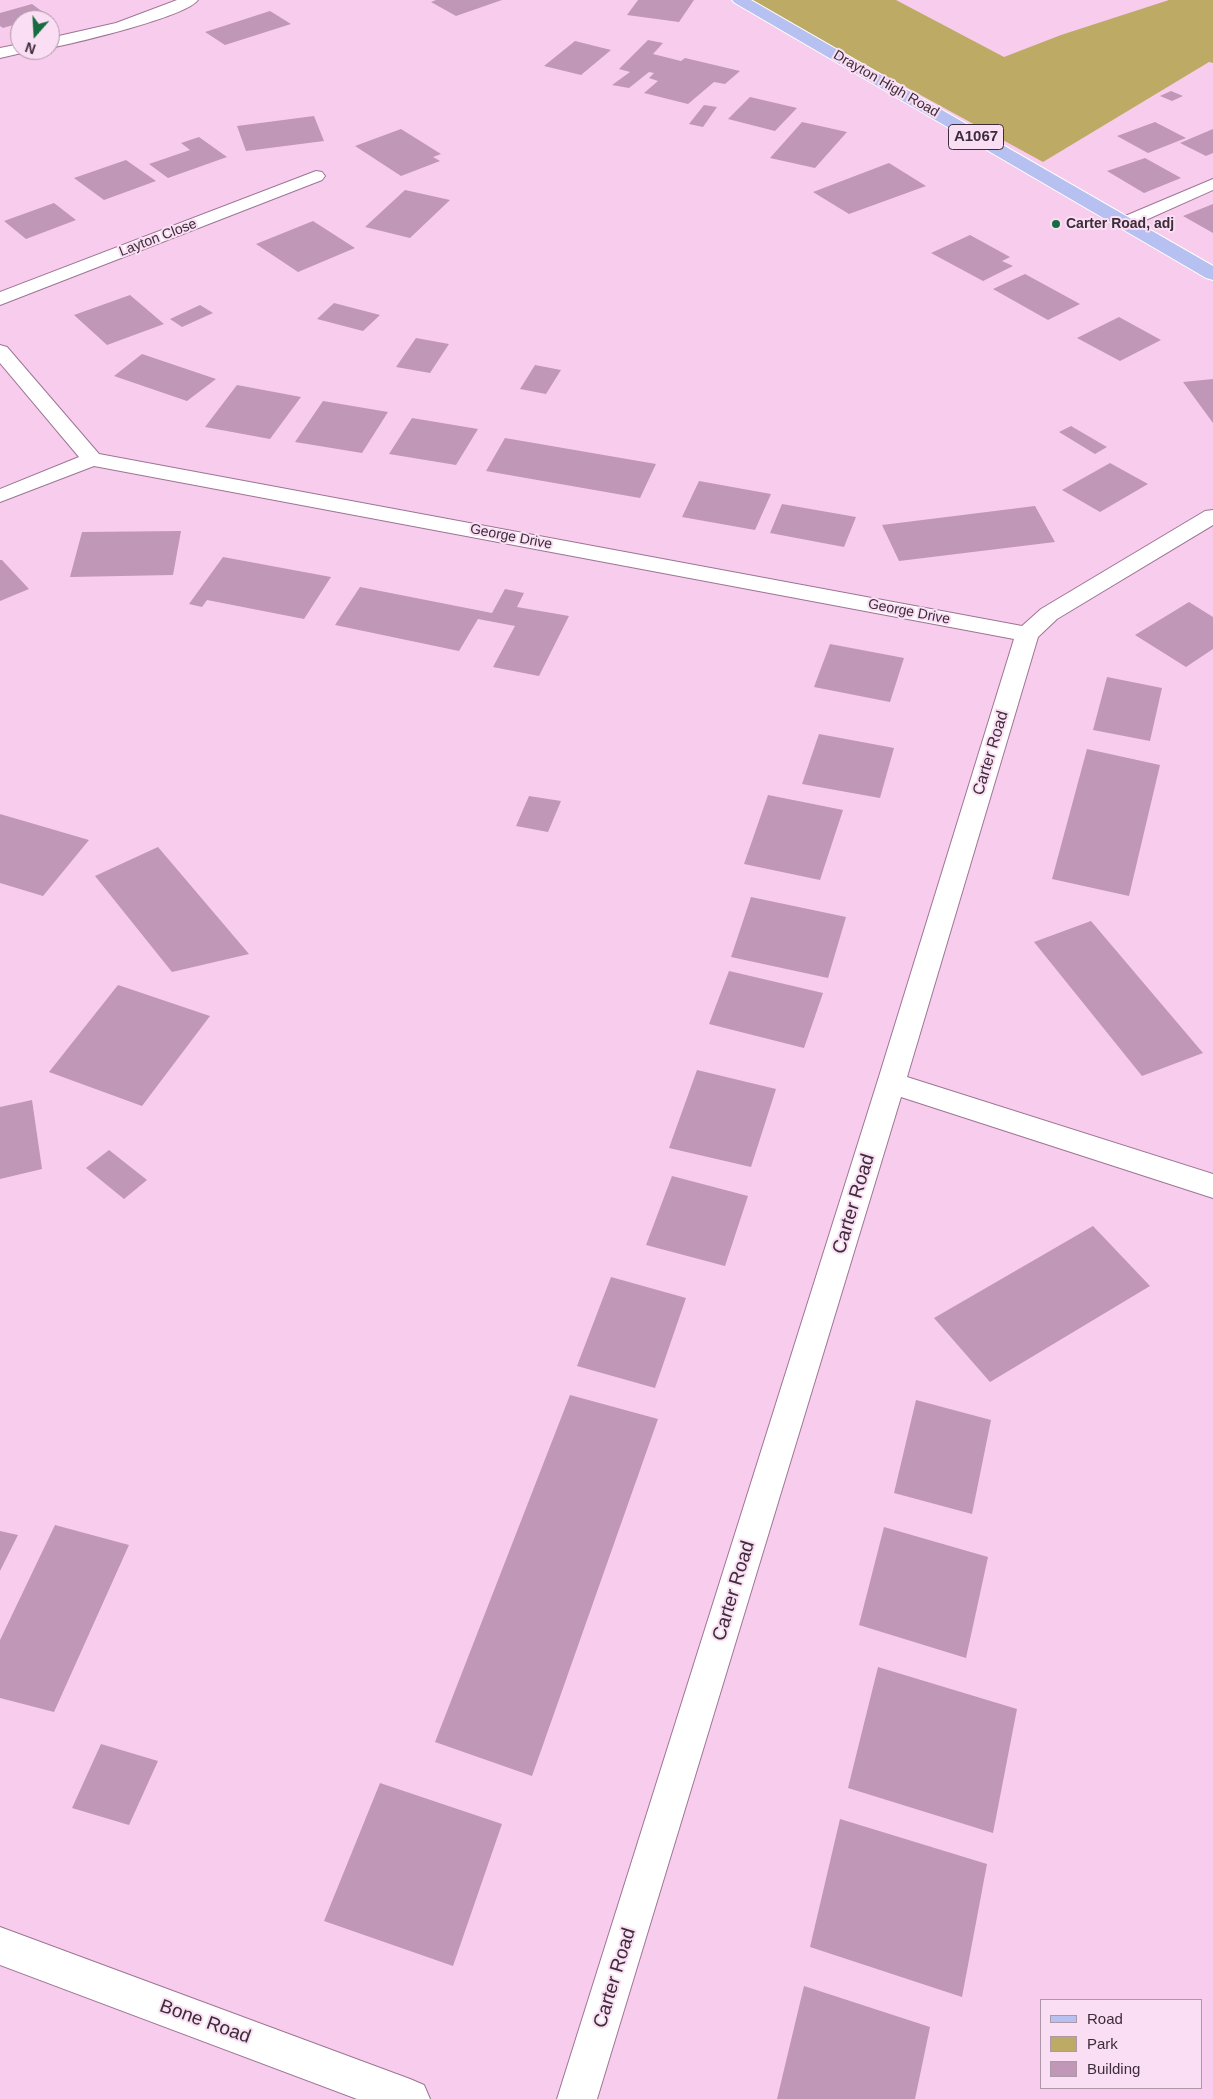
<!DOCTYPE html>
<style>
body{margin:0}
#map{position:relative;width:1213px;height:2099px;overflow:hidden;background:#f8cced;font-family:Arial,sans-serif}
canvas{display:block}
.legend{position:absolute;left:1040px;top:1999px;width:162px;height:90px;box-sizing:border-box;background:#fadff4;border:1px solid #ae97a9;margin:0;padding:6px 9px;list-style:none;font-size:15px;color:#3d2c39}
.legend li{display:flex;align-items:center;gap:10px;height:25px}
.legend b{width:25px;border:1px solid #ae97a9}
.north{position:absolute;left:10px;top:10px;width:50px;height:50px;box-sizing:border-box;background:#fadff4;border:1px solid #ae97a9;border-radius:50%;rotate:199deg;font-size:14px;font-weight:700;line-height:20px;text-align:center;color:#3d2c39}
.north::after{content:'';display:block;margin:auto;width:18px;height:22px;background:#166c3e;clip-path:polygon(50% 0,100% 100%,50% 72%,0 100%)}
</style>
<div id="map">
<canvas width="1213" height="2099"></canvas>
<ul class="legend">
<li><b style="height:6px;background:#b6c0f1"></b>Road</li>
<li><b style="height:14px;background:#bdaa65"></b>Park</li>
<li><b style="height:14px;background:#c097b7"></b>Building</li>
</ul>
<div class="north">N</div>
</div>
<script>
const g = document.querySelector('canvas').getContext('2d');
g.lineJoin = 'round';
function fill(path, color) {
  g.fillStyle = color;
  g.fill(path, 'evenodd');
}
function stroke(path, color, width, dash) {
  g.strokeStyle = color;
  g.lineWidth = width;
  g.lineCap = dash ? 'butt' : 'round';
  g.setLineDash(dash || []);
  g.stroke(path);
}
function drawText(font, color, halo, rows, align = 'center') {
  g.font = font + ' Arial,sans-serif';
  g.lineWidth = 4;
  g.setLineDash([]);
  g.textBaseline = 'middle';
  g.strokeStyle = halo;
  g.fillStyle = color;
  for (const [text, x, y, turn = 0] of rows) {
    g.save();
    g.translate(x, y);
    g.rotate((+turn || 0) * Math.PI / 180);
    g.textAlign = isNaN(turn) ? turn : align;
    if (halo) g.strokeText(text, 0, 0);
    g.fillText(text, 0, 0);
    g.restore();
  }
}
fill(new Path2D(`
 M747,0H896L1004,57L1061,35L1169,0H1213V63L1209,62L1043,162Z`), '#bdaa65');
fill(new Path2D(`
 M436,0H502L456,16L431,2Z
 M638,0H694L679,22L627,15Z
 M32,4L47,15L31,20H20V23L3,28L0,26V13Z
 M270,11L291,24L225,45L205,32Z
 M648,40L663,43L653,54L681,61L685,58L740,71L725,84L714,82L688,104L644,93L658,81L649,78L654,73L649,72L629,88L612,85L630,72L619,69Z
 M575,41L611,50L581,75L544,66Z
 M1171,91L1183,96L1172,101L1160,96Z
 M750,97L797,108L775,131L728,119Z
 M704,105L717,107L703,127L689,124Z
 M314,116L324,141L246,151L237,126Z
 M802,122L847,132L815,168L770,158Z
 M1155,122L1186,138L1148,153L1117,136Z
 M401,129L441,154L433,157L440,161L401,176L355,146Z
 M1213,129V153L1206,156L1180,143Z
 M199,137L227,157L168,178L149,164L190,150L181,143Z
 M1145,158L1181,178L1144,193L1107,171Z
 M126,160L156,181L104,200L74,178Z
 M889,163L926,186L849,214L813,192Z
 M405,190L450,200L410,238L365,227Z
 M54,203L76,220L26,239L4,221Z
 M1213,204V233L1183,216Z
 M313,221L355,248L298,272L256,244Z
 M970,235L1010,257L1002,261L1013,266L983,281L931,253Z
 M1025,274L1080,304L1048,320L993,289Z
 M130,295L164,324L107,345L74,315Z
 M334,303L380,315L363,331L317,319Z
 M200,305L213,313L182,327L170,319Z
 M1119,317L1161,340L1120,361L1077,338Z
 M416,338L449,344L430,373L396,367Z
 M142,354L216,379L187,401L114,376Z
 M535,365L561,370L546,394L520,389Z
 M1213,379V423L1183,382Z
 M237,385L301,397L270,439L205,427Z
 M323,401L388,412L362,453L295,442Z
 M412,418L478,429L456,465L389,454Z
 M1071,426L1107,447L1095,454L1059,432Z
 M505,438L656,464L640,498L486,471Z
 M1110,463L1148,484L1100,512L1062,490Z
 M699,481L771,494L755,530L682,517Z
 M782,504L856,517L844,547L770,533Z
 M1035,506L1055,542L899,561L882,525Z
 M181,531L173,575L70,577L82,532Z
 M223,557L331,577L304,619L207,600L202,607L189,604Z
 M0,560H2L29,589L0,601Z
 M360,587L492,613L505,589L524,593L517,607L569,616L539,676L493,667L515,626L478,619L459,651L335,625Z
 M1189,602L1213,617V649L1186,667L1135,635Z
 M830,644L904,658L890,702L814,687Z
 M1107,677L1162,688L1150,741L1093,730Z
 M819,734L894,748L880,798L802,784Z
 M1087,749L1160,765L1129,896L1052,879Z
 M768,795L843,810L820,880L744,864Z
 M529,796L561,801L548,832L516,826Z
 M0,814L89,840L43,896L0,883Z
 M158,847L249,954L172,972L95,876Z
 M751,897L846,917L828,978L731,957Z
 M1091,921L1203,1053L1142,1076L1034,942Z
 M729,971L823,993L804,1048L709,1024Z
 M118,985L210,1016L142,1106L49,1072Z
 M697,1070L776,1089L751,1167L669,1148Z
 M32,1100L42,1169L0,1179V1107Z
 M109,1150L147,1180L124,1199L86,1168Z
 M672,1176L748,1196L725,1266L646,1245Z
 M1093,1226L1150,1286L990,1382L934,1318Z
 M611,1277L686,1298L655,1388L577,1366Z
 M570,1395L658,1419L532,1776L435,1742Z
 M916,1400L991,1420L972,1514L894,1493Z
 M55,1525L129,1545L54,1712L0,1698V1640Z
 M884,1527L988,1557L966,1658L859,1625Z
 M0,1531L18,1535L0,1571Z
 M878,1667L1017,1709L993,1833L848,1788Z
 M101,1744L158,1761L129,1825L72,1808Z
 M380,1783L502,1824L453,1966L324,1921Z
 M840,1819L987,1864L962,1997L810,1947Z
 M804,1986L930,2027L915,2099H777Z`), '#c097b7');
const minor = new Path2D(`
 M177,0H198C186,17 75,43 50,48V38L116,23Z
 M20,44V50H27L26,52L0,58V48Z
 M316,171L322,172L325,176L322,180L0,305V292Z
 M1213,179V190L1130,227L1124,228L1118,227L1115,223L1118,219Z
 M0,345L7,347L99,454L1022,626L1041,609L1205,511L1213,510V525L1057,619L1038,637L907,1077L1213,1174V1198L901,1097L597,2099H557L877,1083L1014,639L94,466L0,502V489L79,457L0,363Z
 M0,1927L410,2079L424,2085L430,2099H357L0,1965Z`);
const major = new Path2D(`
 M732,0H751L1213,266V280L1206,278L735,3Z`);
stroke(minor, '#9d7594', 2);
stroke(major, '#fff', 2);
fill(minor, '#fff');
fill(major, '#b6c0f1');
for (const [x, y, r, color] of [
 [1056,224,5,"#166c3e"]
]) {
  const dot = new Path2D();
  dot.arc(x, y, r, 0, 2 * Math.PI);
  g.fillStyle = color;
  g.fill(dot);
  stroke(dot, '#fadff4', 2);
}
drawText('14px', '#3d2c39', '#fadff4', [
 ["Drayton High Road",886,84,30],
 ["Layton Close",158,238,-21],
 ["George Drive",511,537,11],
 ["George Drive",909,612,11]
]);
drawText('bold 14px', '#3d2c39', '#fadff4', [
 ["Carter Road, adj",1066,224]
], 'left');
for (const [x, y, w] of [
 [976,137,55]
]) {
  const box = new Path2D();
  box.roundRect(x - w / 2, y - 12.5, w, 25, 4);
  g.fillStyle = '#fadff4';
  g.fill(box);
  stroke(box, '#3d2c39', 1);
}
drawText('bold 15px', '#3d2c39', null, [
 ["A1067",976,137]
]);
drawText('16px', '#3d2c39', '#fadff4', [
 ["Carter Road",991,753,-73]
]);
drawText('19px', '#3d2c39', '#fadff4', [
 ["Carter Road",854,1204,-73],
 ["Carter Road",734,1591,-73],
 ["Carter Road",615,1978,-73],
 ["Bone Road",205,2022,20]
]);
</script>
